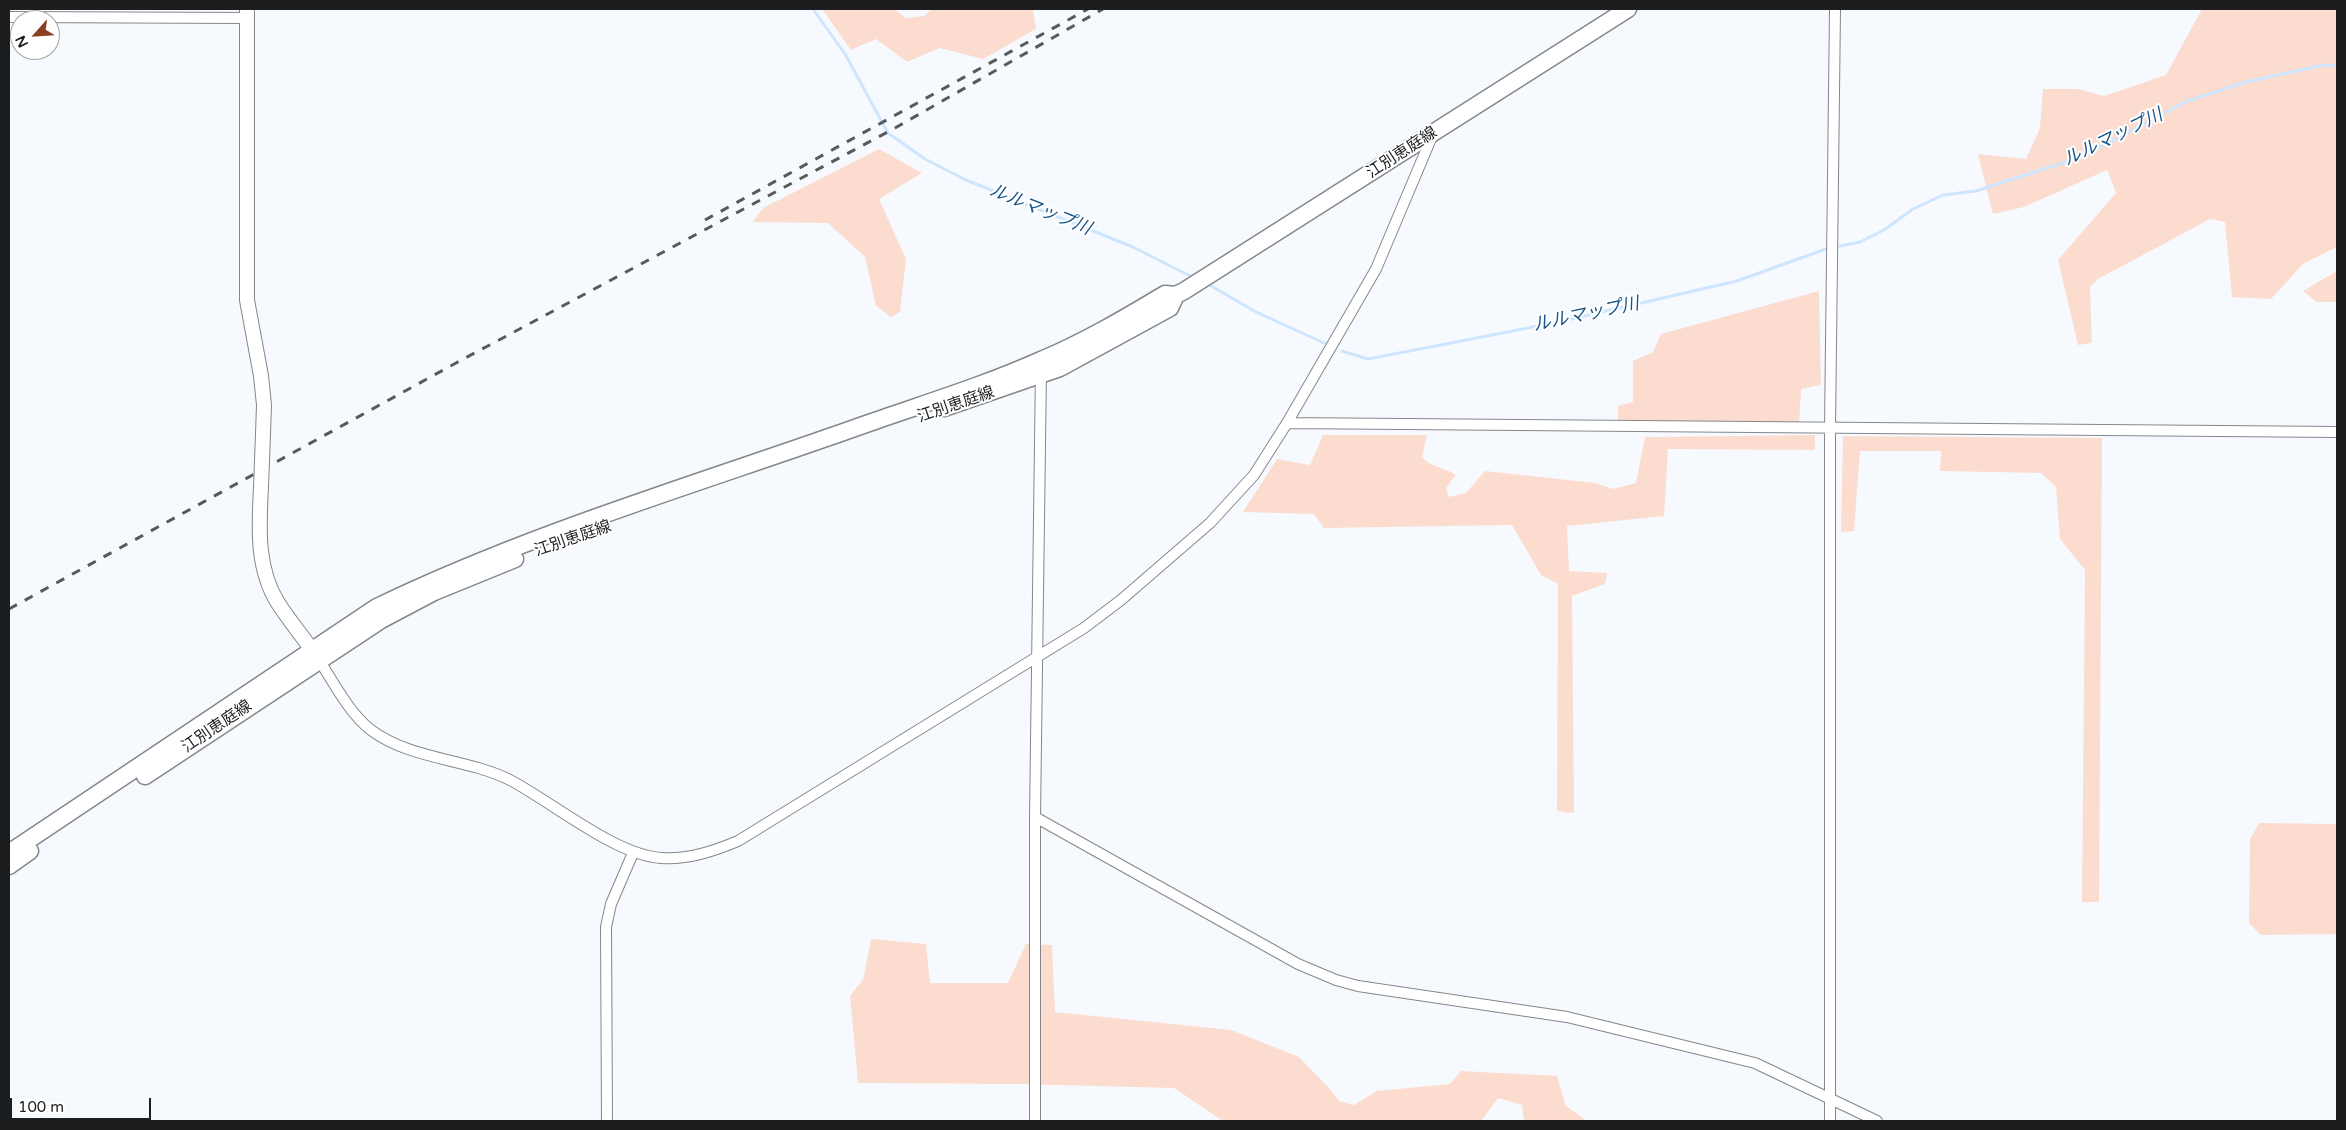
<!DOCTYPE html>
<meta charset="utf-8">
<style>
body{margin:0}
#map{position:relative;width:2346px;height:1130px;overflow:hidden;background:#f6fafe;font-family:"Varela Round",sans-serif}
canvas{display:block}
.frame{position:absolute;inset:0;border:10px solid #1b1d1f;pointer-events:none}
.north{position:absolute;left:10px;top:10px;width:50px;height:50px;box-sizing:border-box;background:#fff;border:1px solid #a4a5a5;border-radius:50%;rotate:244deg;font-size:14px;font-weight:700;line-height:20px;text-align:center;color:#1b1d1f}
.north::after{content:'';display:block;margin:auto;width:18px;height:22px;background:#8a4122;clip-path:polygon(50% 0,100% 100%,50% 72%,0 100%)}
.scale{position:absolute;left:10px;top:1098px;width:141px;height:22px;box-sizing:border-box;border:2px solid #1b1d1f;border-top:0;padding-left:6px;font-size:15px;line-height:18px;white-space:nowrap;color:#1b1d1f;-webkit-text-stroke:4px #fff;paint-order:stroke}
</style>
<div id="map">
<canvas width="2346" height="1130"></canvas>
<div class="frame"></div>
<div class="north">N</div>
<div class="scale">100 m</div>
</div>
<script>
const g = document.querySelector('canvas').getContext('2d');
g.lineJoin = 'round';
function fill(path, color) {
  g.fillStyle = color;
  g.fill(path, 'evenodd');
}
function stroke(path, color, width, dash) {
  g.strokeStyle = color;
  g.lineWidth = width;
  g.lineCap = dash ? 'butt' : 'round';
  g.setLineDash(dash || []);
  g.stroke(path);
}
function drawText(font, color, halo, rows, align = 'center') {
  g.font = font + ' "Varela Round","Noto Sans JP",sans-serif';
  g.lineWidth = 4;
  g.setLineDash([]);
  g.textBaseline = 'middle';
  g.strokeStyle = halo;
  g.fillStyle = color;
  for (const [text, x, y, turn = 0] of rows) {
    g.save();
    g.translate(x, y);
    g.rotate((+turn || 0) * Math.PI / 180);
    g.textAlign = isNaN(turn) ? turn : align;
    if (halo) g.strokeText(text, 0, 0);
    g.fillText(text, 0, 0);
    g.restore();
  }
}
fill(new Path2D(`
 M822,9H894L906,18L924,16L932,9H1033L1036,29L983,59L940,48L907,62L876,39L851,50Z
 M2202,9H2337V247L2303,264L2271,299L2232,297L2225,222L2210,219L2098,279L2090,287L2092,343L2078,345L2058,260L2116,193L2107,170L2024,207L1993,214L1978,154L2026,159L2040,128L2043,89H2078L2104,96L2166,75Z
 M879,149L922,173L879,199L906,259L900,312L891,317L876,306L865,257L828,223L753,222L763,208Z
 M2337,271V302H2317L2303,291Z
 M1819,291L1821,385L1801,389L1799,425L1618,423V406L1633,402V361L1653,352L1661,334Z
 M1323,435H1427L1422,457C1430,467 1444,467 1456,475L1446,488L1449,497L1466,493L1485,471L1595,483L1613,489L1636,483L1645,437L1815,435V450L1668,449L1664,516L1567,526L1569,571L1607,573L1605,584L1572,596L1574,813L1557,811L1558,584L1541,575L1512,525L1324,528L1314,514L1243,512L1277,459L1310,465Z
 M1843,436L2102,438L2099,902H2082L2085,570L2060,539L2056,487L2041,473L1940,471L1941,451H1860L1854,531L1841,532Z
 M2259,823L2337,824V934L2261,935L2249,923L2250,839Z
 M871,939L926,944L930,983H1008L1026,944L1052,945L1055,1012L1231,1030L1299,1057L1329,1088L1339,1101L1354,1105L1377,1091L1450,1084L1461,1071L1557,1076L1566,1106L1587,1121H1524L1522,1105L1498,1098L1481,1121H1223L1174,1088L1017,1084L858,1083L850,996L863,980Z`), '#fddcd0');
stroke(new Path2D(`
 M813,9L845,54L888,133L925,159L966,180L1133,247L1194,278
 M1840,246L1860,242L1884,230L1913,209L1943,195L1976,191L2084,156L2185,102L2242,83L2318,66L2337,65
 M1206,283L1256,312L1326,344
 M1342,351L1368,359L1554,323L1737,281L1826,249`), '#cee5fd', 3);
const street = new Path2D(`
 M9,17L247,18
 M1287,423L2337,432
 M319,660C334,683 349,713 371,730C411,760 466,758 510,780C552,802 615,855 661,858C688,860 714,851 738,841L1084,628L1121,600L1210,523L1254,475L1287,423L1376,269L1433,134
 M1035,817L1298,964L1336,980L1358,986L1567,1017L1755,1063L1877,1121
 M607,1121L606,927L611,904L633,853
 M1035,1121V817L1041,369
 M1830,1121V428L1835,9`);
const secondary = new Path2D(`
 M247,9V300L261,376L264,405L263,434
 M261,487C259,526 256,568 278,603C290,622 306,640 318,659`);
const primary = new Path2D(`
 M944,408L1060,368L1170,308L1176,295
 M145,776L381,620L434,592L515,559
 M9,853L377,607C535,531 704,482 869,423C926,403 985,385 1041,360C1084,342 1125,318 1165,294L1176,295L1184,291L1628,9
 M9,866L30,851`);
stroke(street, '#83878c', 12);
stroke(secondary, '#83878c', 16);
stroke(primary, '#83878c', 19);
stroke(street, '#fff', 10);
stroke(secondary, '#fff', 14);
stroke(primary, '#fff', 16);
stroke(new Path2D(`
 M705,220L1088,9
 M9,609L456,363L895,128L1103,9`), '#575a5c', 3, [9, 9]);
const secondaryBridge = new Path2D(`
 M261,487L263,434`);
stroke(secondaryBridge, '#83878c', 16, []);
stroke(secondaryBridge, '#fff', 14);
drawText('16px', '#1b1d1f', '#fff', [
 ["江別恵庭線",1402,153,-33],
 ["江別恵庭線",956,405,-19],
 ["江別恵庭線",573,539,-19],
 ["江別恵庭線",217,727,-34]
]);
drawText('italic 18px', '#185489', '#fff', [
 ["ルルマップ川",2113,138,-26],
 ["ルルマップ川",1040,210,22],
 ["ルルマップ川",1586,315,-12]
]);
</script>
